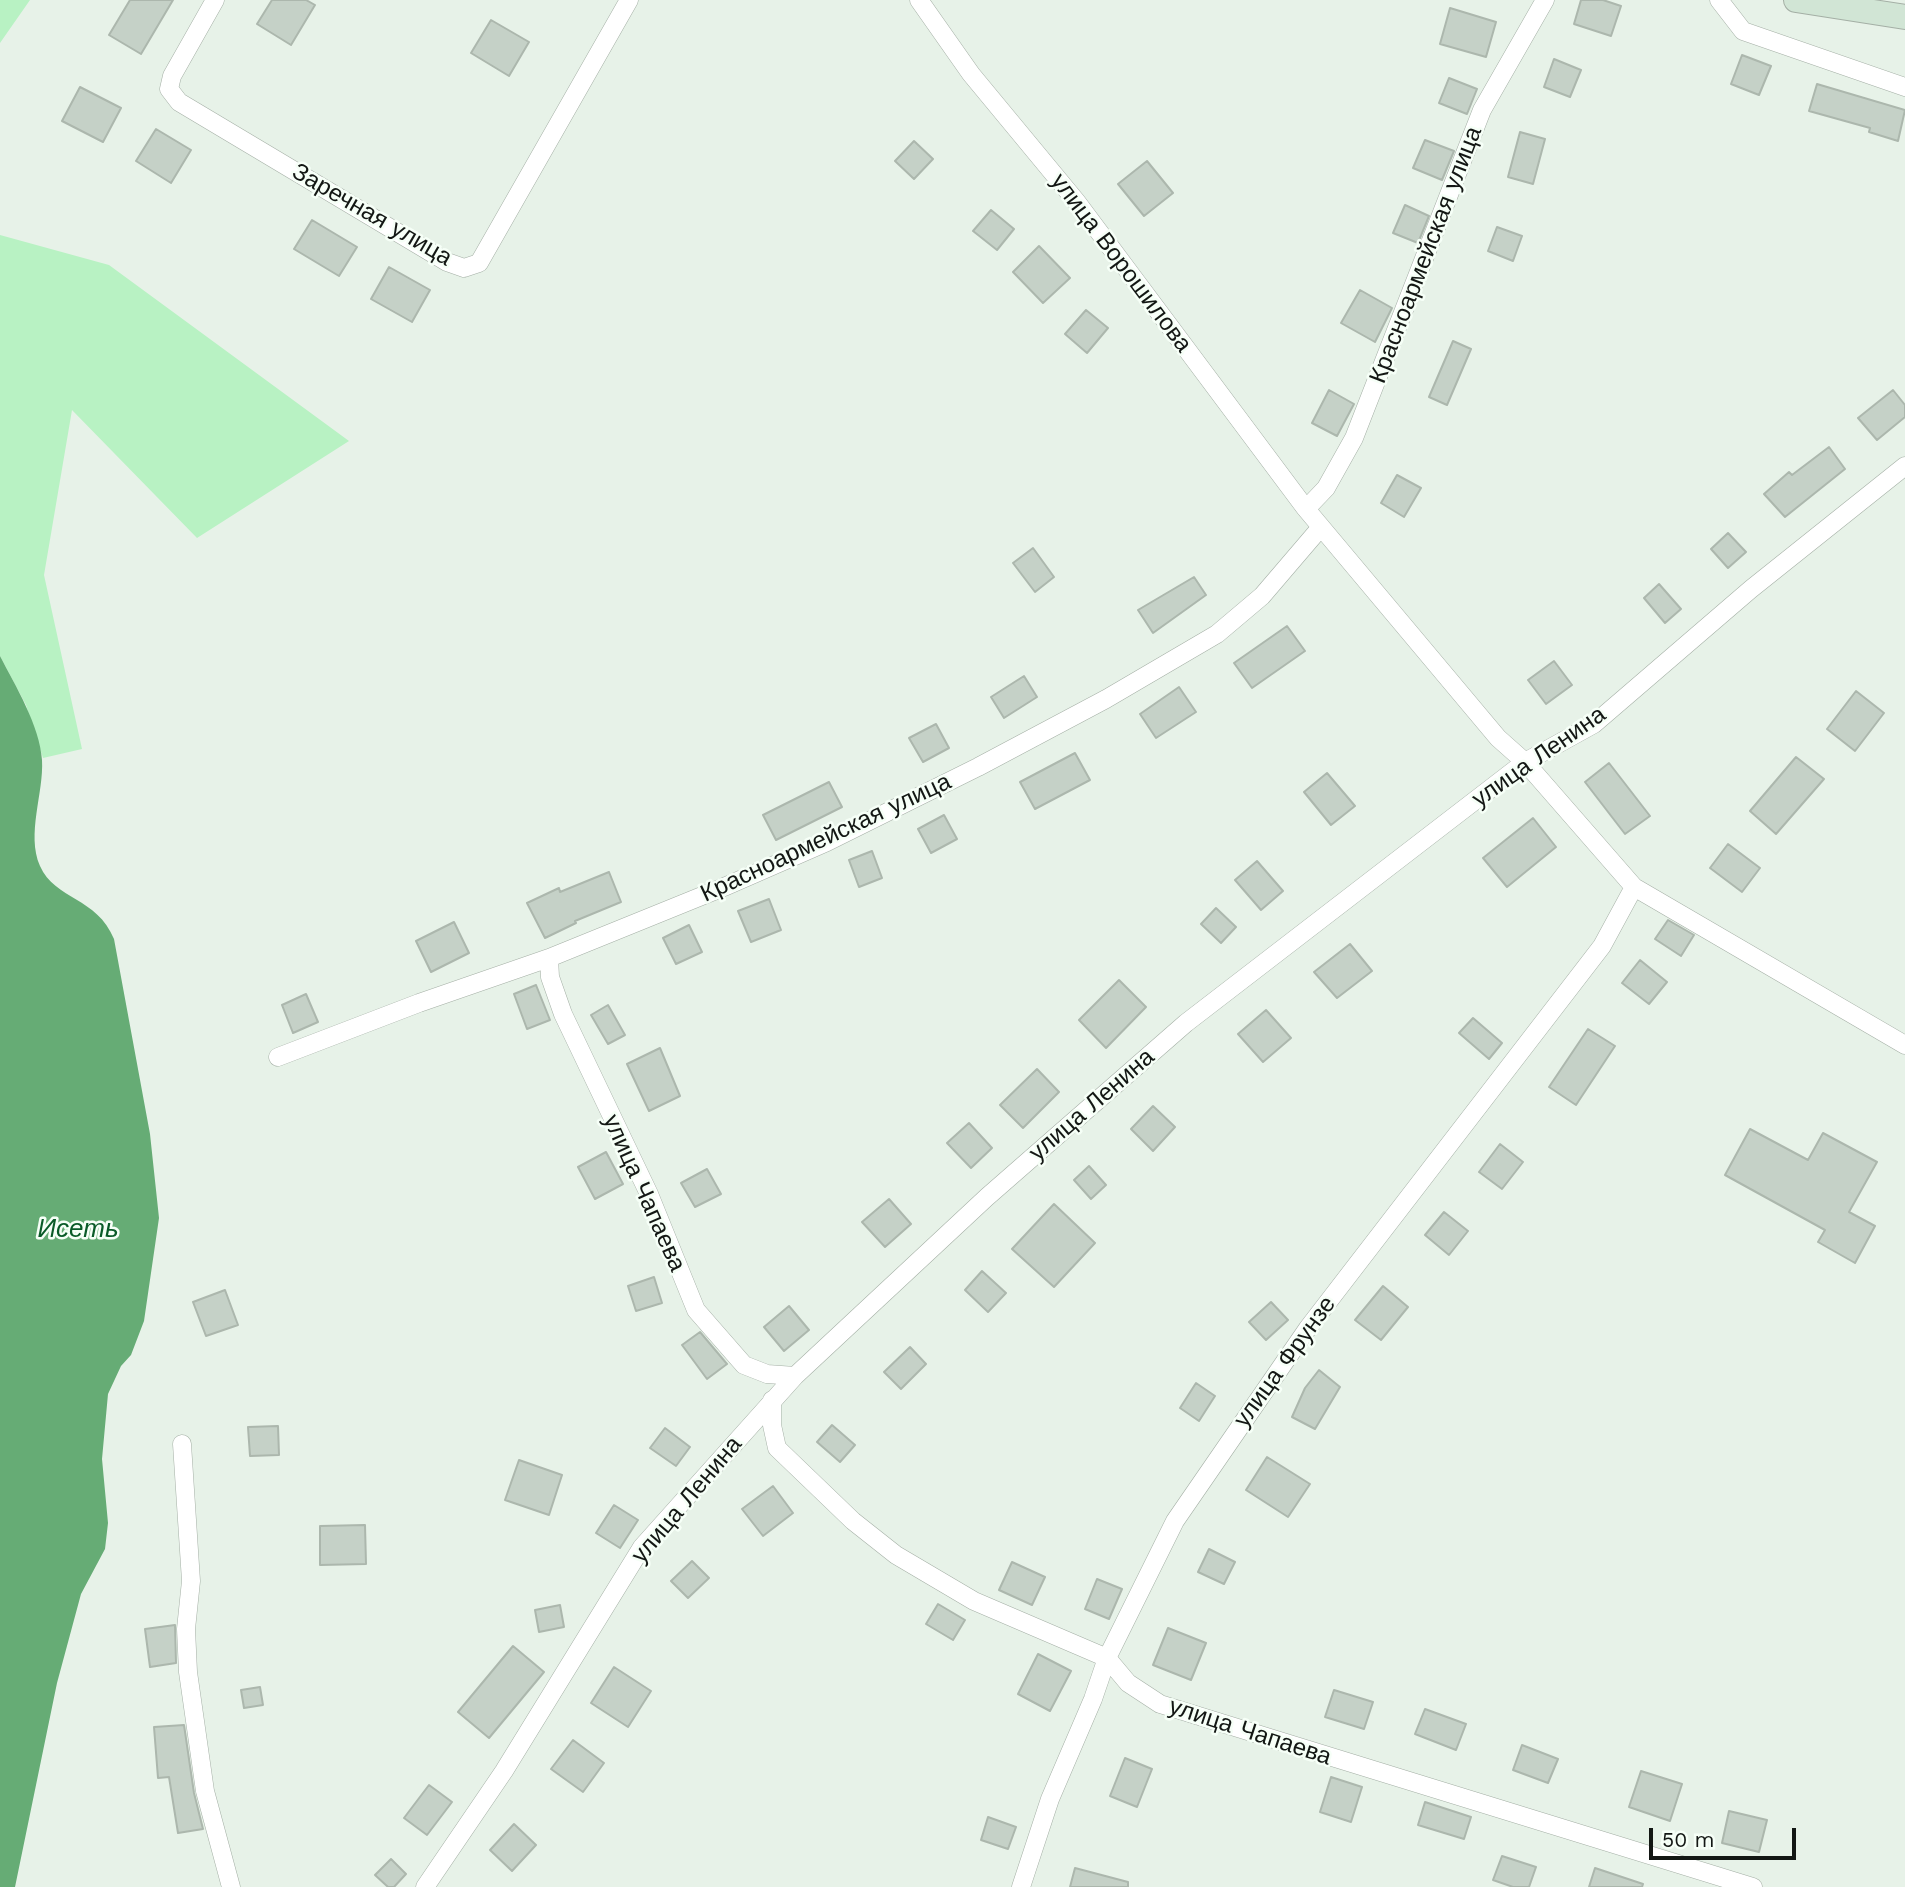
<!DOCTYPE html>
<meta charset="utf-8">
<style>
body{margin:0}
#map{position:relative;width:1905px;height:1887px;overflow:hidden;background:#e7f2e8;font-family:"Work Sans",sans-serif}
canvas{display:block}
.scale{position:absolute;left:1649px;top:1828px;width:147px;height:32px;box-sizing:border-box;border:4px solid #131714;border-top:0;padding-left:9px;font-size:21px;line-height:24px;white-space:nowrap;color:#131714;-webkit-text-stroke:5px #f6fff7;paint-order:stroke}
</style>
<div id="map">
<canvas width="1905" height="1887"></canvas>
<div class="scale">50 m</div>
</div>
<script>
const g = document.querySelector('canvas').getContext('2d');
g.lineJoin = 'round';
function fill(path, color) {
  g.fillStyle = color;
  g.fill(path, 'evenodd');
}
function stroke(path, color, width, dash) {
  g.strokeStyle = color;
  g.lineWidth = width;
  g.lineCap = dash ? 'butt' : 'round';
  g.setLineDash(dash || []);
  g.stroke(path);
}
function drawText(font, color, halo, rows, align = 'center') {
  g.font = font + ' "Work Sans",sans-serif';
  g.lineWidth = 5;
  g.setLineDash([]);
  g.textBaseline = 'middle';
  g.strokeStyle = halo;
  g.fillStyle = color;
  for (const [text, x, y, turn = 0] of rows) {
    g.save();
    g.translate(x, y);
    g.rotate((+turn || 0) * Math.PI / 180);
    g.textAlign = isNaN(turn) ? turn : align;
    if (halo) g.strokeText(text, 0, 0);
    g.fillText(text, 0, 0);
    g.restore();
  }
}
fill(new Path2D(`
 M0,0H30L0,43Z
 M0,235L109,265L349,441L197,538L72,410L44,575L82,749L43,758L26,705L0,656Z`), '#b8f2c3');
fill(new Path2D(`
 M0,656C15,685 40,726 42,760C44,793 26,834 40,866C55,900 97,897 114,939L150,1134L159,1218L144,1321L131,1355L121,1366L108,1394L102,1459L108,1523L105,1549L81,1594L57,1683L15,1887H0Z`), '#66ac75');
const building = new Path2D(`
 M130,0H173L141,54L109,35Z
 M272,0H306L315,5L291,45L257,24Z
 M1581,0H1603L1621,6L1611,36L1574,24Z
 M1450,8L1496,22L1486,57L1440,44Z
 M491,20L529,42L509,76L471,53Z
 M1742,55L1771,66L1759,95L1731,84Z
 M1554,59L1581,70L1570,97L1544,87Z
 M1449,78L1477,89L1467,114L1439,103Z
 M1817,84L1905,110L1898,141L1869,132L1870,128L1809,111Z
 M80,87L121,108L103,142L62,121Z
 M156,129L191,150L171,183L136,161Z
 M1520,132L1545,139L1533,184L1508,177Z
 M1425,140L1454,151L1442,180L1413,168Z
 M914,141L933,159L914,179L895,161Z
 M1147,161L1173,193L1144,216L1118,184Z
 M1405,205L1429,216L1418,243L1393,233Z
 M991,210L1014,229L997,250L973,231Z
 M312,220L357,247L339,276L294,249Z
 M1497,227L1522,236L1513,261L1488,251Z
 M1039,246L1070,278L1043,303L1013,272Z
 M389,267L430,290L412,322L371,299Z
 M1360,290L1392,308L1375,342L1341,323Z
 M1086,310L1108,328L1087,353L1065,334Z
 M1453,341L1471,349L1447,405L1429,397Z
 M1329,390L1354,404L1337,436L1312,423Z
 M1893,390L1905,405V417L1877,440L1858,418Z
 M1829,447L1845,469L1785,517L1764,494L1789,472L1792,475Z
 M1397,475L1421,488L1404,517L1381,503Z
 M1728,533L1746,552L1728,568L1711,549Z
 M1033,548L1054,577L1035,592L1013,563Z
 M1194,577L1206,595L1153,633L1138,610Z
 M1659,584L1681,609L1665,623L1644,598Z
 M1287,626L1305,651L1252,688L1234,663Z
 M1554,661L1572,685L1546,704L1528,680Z
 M1024,676L1037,697L1004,718L991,697Z
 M1179,687L1196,712L1156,738L1140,714Z
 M1856,691L1884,713L1855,751L1827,729Z
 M936,724L949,748L923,762L909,738Z
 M1075,753L1090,780L1035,809L1020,782Z
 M1796,757L1824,779L1776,834L1750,811Z
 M1609,763L1650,816L1625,834L1585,782Z
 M1327,773L1355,806L1331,825L1304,792Z
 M829,782L842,807L776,840L763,815Z
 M944,815L957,839L931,853L918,829Z
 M1533,818L1556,847L1507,887L1483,858Z
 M1728,844L1760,868L1742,892L1710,868Z
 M872,851L882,878L859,887L849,860Z
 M1257,861L1283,891L1261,910L1235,880Z
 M609,872L621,902L575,921L576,923L545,938L527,903L559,888L560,892Z
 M769,899L781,930L751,942L738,911Z
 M1216,908L1236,927L1221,943L1201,924Z
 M1668,920L1694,935L1681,956L1655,939Z
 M454,922L469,953L431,972L416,941Z
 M689,925L702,952L676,964L663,938Z
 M1350,944L1372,971L1337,998L1314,972Z
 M1640,960L1667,982L1649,1004L1622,983Z
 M1119,980L1146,1007L1106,1048L1079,1020Z
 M536,985L550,1020L527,1029L514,994Z
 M306,994L318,1022L293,1033L282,1005Z
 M608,1005L625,1035L608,1044L591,1015Z
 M1266,1010L1291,1038L1263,1062L1238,1034Z
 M1473,1018L1502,1043L1489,1059L1459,1033Z
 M1588,1029L1615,1046L1576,1105L1549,1087Z
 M660,1048L680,1096L649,1111L627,1064Z
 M1037,1069L1059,1092L1023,1128L1000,1105Z
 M1153,1106L1175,1127L1153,1151L1131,1129Z
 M969,1123L992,1148L971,1168L947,1143Z
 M1750,1129L1808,1160L1823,1133L1877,1162L1849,1212L1875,1226L1855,1263L1818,1242L1825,1230L1725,1175Z
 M1500,1144L1523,1162L1502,1189L1479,1172Z
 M606,1152L623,1184L595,1199L578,1167Z
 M1089,1166L1106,1185L1091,1199L1074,1180Z
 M707,1169L721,1194L695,1207L681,1183Z
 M889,1199L911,1224L885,1247L862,1222Z
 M1054,1204L1095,1243L1054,1287L1012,1249Z
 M1444,1212L1468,1231L1449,1255L1425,1235Z
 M982,1271L1006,1293L988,1312L965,1290Z
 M654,1277L662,1303L636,1311L628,1286Z
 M1383,1286L1408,1307L1381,1340L1355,1320Z
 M225,1290L238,1325L206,1336L193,1302Z
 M1271,1302L1288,1320L1266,1340L1249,1322Z
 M789,1306L809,1330L784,1351L764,1327Z
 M700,1332L727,1364L707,1379L682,1345Z
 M910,1347L926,1364L901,1389L884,1372Z
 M1319,1370L1340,1387L1315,1429L1292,1417L1305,1388Z
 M1196,1383L1215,1396L1199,1421L1180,1408Z
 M832,1425L855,1445L840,1462L817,1442Z
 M278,1426L279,1455L250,1456L248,1427Z
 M665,1428L690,1447L676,1466L650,1448Z
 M1267,1457L1310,1484L1288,1517L1246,1490Z
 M519,1460L562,1475L549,1515L505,1500Z
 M773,1486L793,1513L763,1536L742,1509Z
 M614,1505L638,1520L620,1548L596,1533Z
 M365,1525L366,1564L320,1565V1526Z
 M1209,1549L1235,1562L1224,1584L1198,1572Z
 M692,1561L709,1578L688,1598L671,1581Z
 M1012,1562L1045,1577L1032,1605L999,1590Z
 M1097,1579L1122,1589L1109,1619L1085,1609Z
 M938,1604L965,1620L953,1640L926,1624Z
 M560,1605L564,1627L539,1632L535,1610Z
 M175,1625L176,1663L150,1667L145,1629Z
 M1168,1628L1206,1643L1191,1680L1153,1665Z
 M513,1646L544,1672L489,1738L458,1712Z
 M1038,1654L1071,1671L1050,1711L1018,1694Z
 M614,1667L651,1691L628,1727L591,1703Z
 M260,1687L263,1705L244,1708L241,1690Z
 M1334,1690L1373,1702L1364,1729L1325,1717Z
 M1425,1709L1466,1724L1456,1750L1415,1734Z
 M184,1725L194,1793L203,1829L178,1833L169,1777L158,1778L154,1727Z
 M573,1740L604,1763L583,1792L551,1769Z
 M1522,1745L1558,1759L1548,1783L1513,1770Z
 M1125,1758L1152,1769L1137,1807L1110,1796Z
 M1641,1771L1682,1784L1670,1821L1629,1807Z
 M1331,1777L1362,1787L1351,1822L1320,1812Z
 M429,1785L452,1802L427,1835L404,1818Z
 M1425,1802L1471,1817L1464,1839L1418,1825Z
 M1729,1811L1767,1820L1759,1852L1722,1843Z
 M988,1817L1016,1827L1008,1849L981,1840Z
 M514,1824L536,1845L512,1871L490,1850Z
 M1502,1856L1536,1867L1529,1887H1513L1493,1880Z
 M391,1859L406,1874L394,1887H388L375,1875Z
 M1075,1868L1128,1882V1887H1070Z
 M1595,1868L1643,1884L1642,1887H1589Z`);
fill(building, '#c5d1c7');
stroke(building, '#acb7ad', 2);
const minor = new Path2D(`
 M215,0L172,76L169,89L179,102L447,262L464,268L479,263L629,0
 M919,0L971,74L1076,201L1306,509L1498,738L1525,762L1634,887L1905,1045
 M1719,0L1743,31L1905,87
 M1306,509L1326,488L1354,438L1482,110L1545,0
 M549,958L550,977L563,1014L649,1194L696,1310L744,1365L767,1374L795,1376
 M278,1057L419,1003L549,958L724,887L827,842L978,767L1106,699L1217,634L1262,596L1321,527
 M772,1400V1425L777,1448L853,1521L896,1555L974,1601L1107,1658L1128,1683L1160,1704L1753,1887
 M182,1444L191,1581L186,1629L188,1672L205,1791L231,1887
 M425,1887L504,1771L642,1547L795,1376L987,1197L1186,1023L1525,762L1594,724L1751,589L1905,466
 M1021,1887L1050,1799L1093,1699L1107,1658L1175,1521L1308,1328L1602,946L1634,887`);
const secondary = new Path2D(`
 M1796,0L1905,17`);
stroke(minor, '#a4afa5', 19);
stroke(secondary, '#a4afa5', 26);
stroke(minor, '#fff', 18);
stroke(secondary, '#d1e5d5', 24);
drawText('24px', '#131714', '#f6fff7', [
 ["Заречная улица",372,215,30],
 ["Красноармейская улица",1426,255,-69],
 ["улица Ворошилова",1121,263,53],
 ["улица Ленина",1539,757,-35],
 ["Красноармейская улица",826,838,-25],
 ["улица Ленина",1092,1105,-41],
 ["улица Чапаева",644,1193,66],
 ["улица Фрунзе",1285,1362,-54],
 ["улица Ленина",687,1500,-50],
 ["улица Чапаева",1250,1732,18]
]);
drawText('italic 26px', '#0a5b28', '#f6fff7', [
 ["Исеть",78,1229]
]);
</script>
